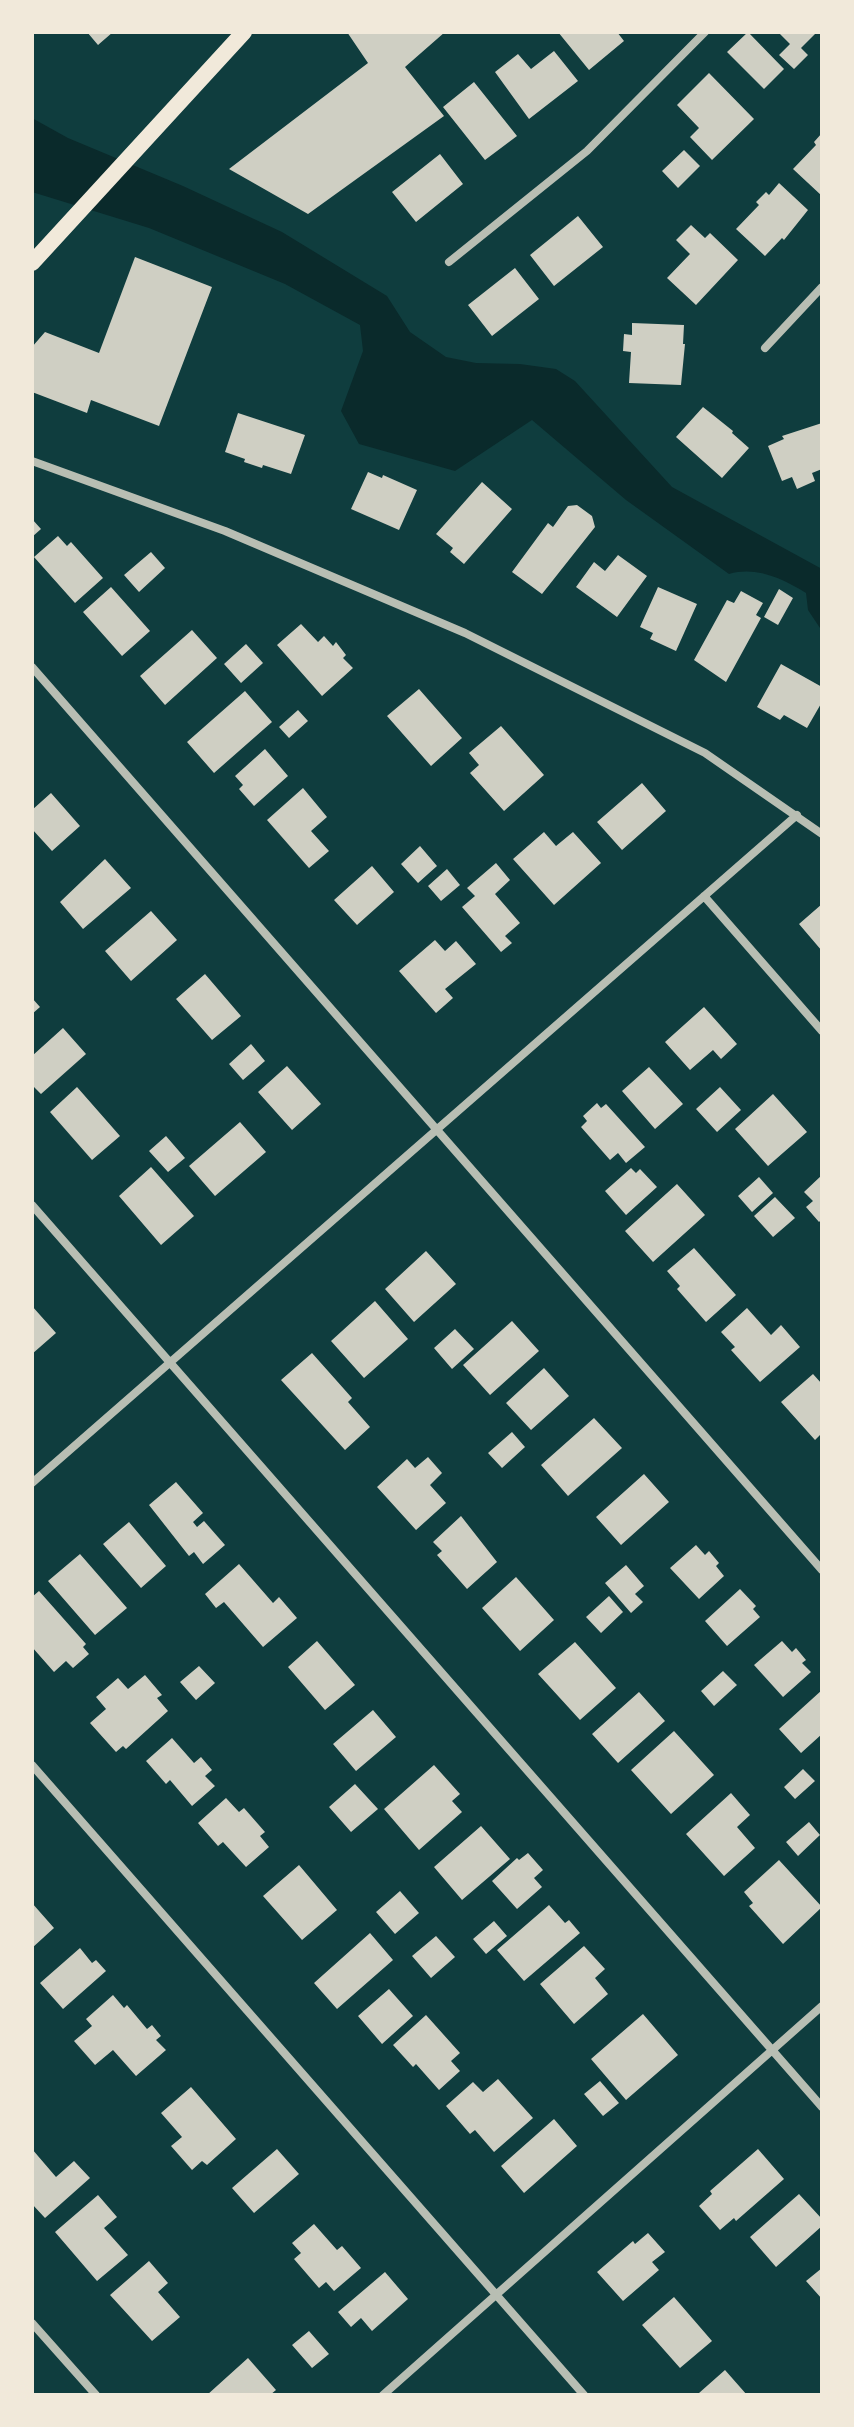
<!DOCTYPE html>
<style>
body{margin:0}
#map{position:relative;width:854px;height:2427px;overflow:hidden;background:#0f3d3e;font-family:"Libre Baskerville",serif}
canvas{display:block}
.frame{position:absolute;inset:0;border:34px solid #f1e9da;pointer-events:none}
</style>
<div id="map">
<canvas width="854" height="2427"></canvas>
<div class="frame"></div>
</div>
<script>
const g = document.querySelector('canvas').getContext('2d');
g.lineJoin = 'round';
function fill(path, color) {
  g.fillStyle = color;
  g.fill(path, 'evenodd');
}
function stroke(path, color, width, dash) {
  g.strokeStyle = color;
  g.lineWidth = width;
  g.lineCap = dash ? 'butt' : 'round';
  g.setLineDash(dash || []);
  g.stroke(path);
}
fill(new Path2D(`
 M32,118L68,138L183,186L282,232L387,296L410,332L446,357L476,363L520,364L556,369L575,381L672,487L822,569V631L808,610L806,593C783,579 757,566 729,574L626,500L532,420L455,471L359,444L341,411L363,351L360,325L285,284L149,228L32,192Z`), '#0a2a2b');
fill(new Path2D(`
 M87,32H113L98,45Z
 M347,32H445L405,67L444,116L308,214L229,169L368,63Z
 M558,32H617L624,41L589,70Z
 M748,32L784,69L764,89L727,52Z
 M778,32H817L801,48L808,55L794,69L779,55L790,44Z
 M554,51L578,81L529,119L495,72L518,54L531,69Z
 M709,73L754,119L712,160L690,137L699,128L677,105Z
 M474,82L517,136L485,160L443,107Z
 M822,133V196L793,169L816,145L814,142Z
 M684,150L700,166L678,188L662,171Z
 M440,154L463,184L416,222L392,192Z
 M779,183L808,210L784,240L782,238L765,256L736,229L759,205L756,202L766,192L769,195Z
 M578,216L603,247L554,286L530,255Z
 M691,225L705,238L710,233L738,260L696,305L667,278L690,254L676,240Z
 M135,257L212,287L159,426L91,400L87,413L32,392V347L45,332L99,353Z
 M515,268L539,299L492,336L468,305Z
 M632,323L684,325L683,344H685L681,385L629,383L631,352L623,351L624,334L632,335Z
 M703,407L733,431L732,433L749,448L722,478L676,437Z
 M238,413L305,435L291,474L263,465L262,468L244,462L245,459L225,452Z
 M822,423V469L812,473L815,481L797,489L792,477L782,481L768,446L784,439L782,436Z
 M368,472L382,478L383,475L417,490L399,530L351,509Z
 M482,482L512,509L464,564L450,552L453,548L436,534Z
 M577,505L592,516L595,527L542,594L512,572L548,523L553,527L568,506Z
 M32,519L41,529L32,537Z
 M58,536L67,546L71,542L103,578L75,603L34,557Z
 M151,552L165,568L139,592L124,575Z
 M618,555L647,576L617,617L576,587L594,562L605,571Z
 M111,587L150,631L122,656L83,612Z
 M658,587L697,604L676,651L650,639L653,633L640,627Z
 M779,589L793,598L778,625L764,617Z
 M741,591L763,603L756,615L761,618L726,682L694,660L727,600L734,603Z
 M301,624L318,642L324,636L333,646L336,642L346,655L343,658L353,668L322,696L277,645Z
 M192,630L217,658L165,705L140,676Z
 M246,644L263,663L241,683L224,664Z
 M781,664L822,687V702L807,728L784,715L780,720L757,707Z
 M419,689L462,738L431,766L387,716Z
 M245,691L272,722L214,773L187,742Z
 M298,710L308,721L289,738L279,727Z
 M501,726L544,775L504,811L470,773L479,765L469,753Z
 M265,749L288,776L254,806L239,789L243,785L235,776Z
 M642,783L666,811L622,850L597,822Z
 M303,788L327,817L311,831L329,851L309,868L267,820Z
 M51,793L80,826L52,851L32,829V810Z
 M544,832L556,846L573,832L601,863L554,905L513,859Z
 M420,846L437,866L418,883L401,864Z
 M105,859L131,888L83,929L60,902Z
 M496,863L510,880L495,894L520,923L505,936L512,943L501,952L462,907L475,896L467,888Z
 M372,866L394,892L357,925L334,900Z
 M447,869L460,885L441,901L428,886Z
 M822,904V951L799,924Z
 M151,911L177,940L131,981L105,951Z
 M435,940L445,951L456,941L476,964L445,989L453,998L436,1013L399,971Z
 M205,974L241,1016L212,1040L176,999Z
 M32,998L40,1007L32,1014Z
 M704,1007L737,1044L721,1059L713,1050L690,1070L665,1042Z
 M63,1028L86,1054L41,1094L32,1085V1056Z
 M251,1044L265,1061L243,1080L229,1064Z
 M287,1066L321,1104L292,1130L258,1092Z
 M649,1067L683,1104L655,1129L622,1091Z
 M77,1087L120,1136L92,1160L50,1112Z
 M720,1087L741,1110L717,1132L696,1109Z
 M773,1094L807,1132L768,1166L735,1129Z
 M597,1103L601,1108L606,1104L645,1147L626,1163L618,1153L610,1160L581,1127L587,1121L583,1116Z
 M240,1122L266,1152L215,1196L189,1166Z
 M166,1136L185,1158L168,1172L149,1151Z
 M151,1167L194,1216L161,1245L119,1196Z
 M631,1168L636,1173L640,1169L657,1187L626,1215L605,1191Z
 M822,1175V1219L819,1222L806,1207L813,1201L804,1192Z
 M759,1177L773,1193L752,1212L738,1196Z
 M677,1184L705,1215L653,1262L625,1231Z
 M775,1197L795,1218L773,1237L754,1216Z
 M694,1248L736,1295L706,1322L677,1289L680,1286L667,1271Z
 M426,1251L456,1284L414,1322L385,1289Z
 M375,1301L408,1339L364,1378L331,1341Z
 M32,1306L56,1333L32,1354Z
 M747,1308L771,1335L781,1325L800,1347L760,1382L731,1350L735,1347L721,1332Z
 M512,1321L539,1351L490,1395L463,1365Z
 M455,1329L474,1349L452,1369L434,1348Z
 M312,1353L352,1398L348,1402L370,1427L345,1450L281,1380Z
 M544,1368L569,1396L531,1430L506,1403Z
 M813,1374L822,1384V1437L820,1435L815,1440L781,1402Z
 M594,1418L622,1448L568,1496L541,1465Z
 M512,1432L525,1447L502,1468L488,1453Z
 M428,1457L442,1473L430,1485L446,1503L416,1530L377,1487L407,1459L415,1468Z
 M644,1474L669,1502L621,1545L596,1517Z
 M176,1482L203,1513L193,1522L197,1527L204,1521L225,1545L203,1564L194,1552L189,1556L149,1505Z
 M461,1516L497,1562L467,1589L437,1555L442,1551L433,1542Z
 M129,1522L166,1566L141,1588L103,1544Z
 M696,1545L705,1555L709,1551L719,1563L716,1566L724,1576L699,1599L670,1568Z
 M80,1554L127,1608L95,1635L48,1581Z
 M239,1564L273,1603L279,1597L297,1618L263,1647L224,1602L216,1608L205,1594Z
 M626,1565L644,1586L635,1594L643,1602L631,1613L605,1583Z
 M516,1577L554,1620L520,1651L482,1608Z
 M740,1589L756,1606L753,1609L760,1617L727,1646L705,1621Z
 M39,1591L86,1644L83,1647L89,1654L73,1668L66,1661L54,1672L32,1647V1597Z
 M609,1596L623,1612L601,1633L586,1617Z
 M317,1641L355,1685L325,1710L288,1667Z
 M782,1641L792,1652L796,1648L806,1660L802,1663L811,1672L783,1697L754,1665Z
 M575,1642L616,1688L580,1720L538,1674Z
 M199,1666L215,1683L196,1700L180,1682Z
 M723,1671L737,1685L714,1706L701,1691Z
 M145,1675L162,1695L157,1698L168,1711L126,1749L123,1746L116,1752L90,1723L106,1709L96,1697L118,1678L128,1689Z
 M822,1690V1734L801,1753L779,1729Z
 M639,1692L665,1721L618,1763L592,1734Z
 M373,1710L396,1737L356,1771L333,1744Z
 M674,1731L714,1775L671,1814L631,1770Z
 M172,1738L194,1763L201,1757L212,1770L205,1776L215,1786L192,1806L170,1780L166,1784L146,1761Z
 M434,1765L460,1794L452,1801L462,1812L419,1850L384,1809Z
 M803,1769L815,1781L795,1799L784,1787Z
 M355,1784L378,1809L351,1832L329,1807Z
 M731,1793L750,1815L737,1827L755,1848L724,1876L686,1834Z
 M226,1798L239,1812L244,1808L265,1832L260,1836L269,1847L246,1867L223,1842L218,1846L198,1823Z
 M809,1822L820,1835L798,1856L786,1842Z
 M481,1826L510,1859L462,1900L434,1867Z
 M528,1853L543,1870L534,1878L542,1887L517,1909L492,1881L517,1858L519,1860Z
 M779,1860L822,1907L783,1944L749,1906L753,1903L744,1892Z
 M299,1865L337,1910L302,1940L263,1896Z
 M400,1891L419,1913L395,1934L376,1912Z
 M32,1903L54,1928L32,1948Z
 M549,1905L565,1923L569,1920L580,1933L524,1981L497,1950Z
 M494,1921L507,1936L486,1954L473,1939Z
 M370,1933L393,1960L337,2009L314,1983Z
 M436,1936L455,1957L431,1978L412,1956Z
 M584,1946L605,1969L595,1978L608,1994L574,2024L540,1984Z
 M80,1948L92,1963L96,1960L106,1971L63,2009L40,1983Z
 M389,1989L413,2016L382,2044L358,2016Z
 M113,1995L124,2008L127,2005L147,2029L152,2025L161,2036L156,2040L166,2050L136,2076L113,2050L95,2065L74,2041L92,2026L86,2019Z
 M643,2014L678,2055L626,2100L591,2059Z
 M426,2015L460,2053L451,2061L460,2071L439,2090L416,2064L413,2067L393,2045Z
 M498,2079L533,2118L494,2152L475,2130L470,2134L446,2106L473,2082L483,2092Z
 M600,2081L619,2103L603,2116L584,2094Z
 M191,2087L236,2139L207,2165L202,2161L192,2170L171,2146L182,2137L161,2113Z
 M554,2119L577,2146L524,2193L501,2166Z
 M32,2149L56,2177L74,2161L90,2178L45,2218L32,2204Z
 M277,2149L299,2174L254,2213L232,2188Z
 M758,2149L784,2179L736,2221L734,2218L720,2230L699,2206L712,2194L710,2191Z
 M799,2194L822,2219V2226L776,2267L750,2237Z
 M98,2195L117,2217L104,2228L128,2255L97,2281L55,2232Z
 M314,2224L337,2250L342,2246L361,2268L334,2291L326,2282L319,2288L294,2259L301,2253L292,2243Z
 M648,2233L665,2252L652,2262L659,2270L623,2301L597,2272L633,2241L635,2244Z
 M149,2261L168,2283L158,2292L180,2317L152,2341L110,2295Z
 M822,2268V2299L806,2281Z
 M385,2272L408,2299L372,2331L361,2318L351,2327L338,2312Z
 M674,2297L712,2341L680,2368L642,2325Z
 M309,2331L329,2354L312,2368L292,2345Z
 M248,2358L276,2390L270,2395H207Z
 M725,2370L747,2395H701L699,2393Z`), '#cfcfc3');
stroke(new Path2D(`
 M449,262L587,151L705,32
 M765,348L822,287
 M32,461L225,531L465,633L705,753L822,834
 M32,667L822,1570
 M704,896L822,1031
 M32,1205L822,2107
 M32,1483L797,815
 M32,1765L584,2395
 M32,2323L96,2395
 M383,2395L822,2006`), '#b8beb3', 8);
stroke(new Path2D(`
 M32,263L244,32`), '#f1e9da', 16);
</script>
